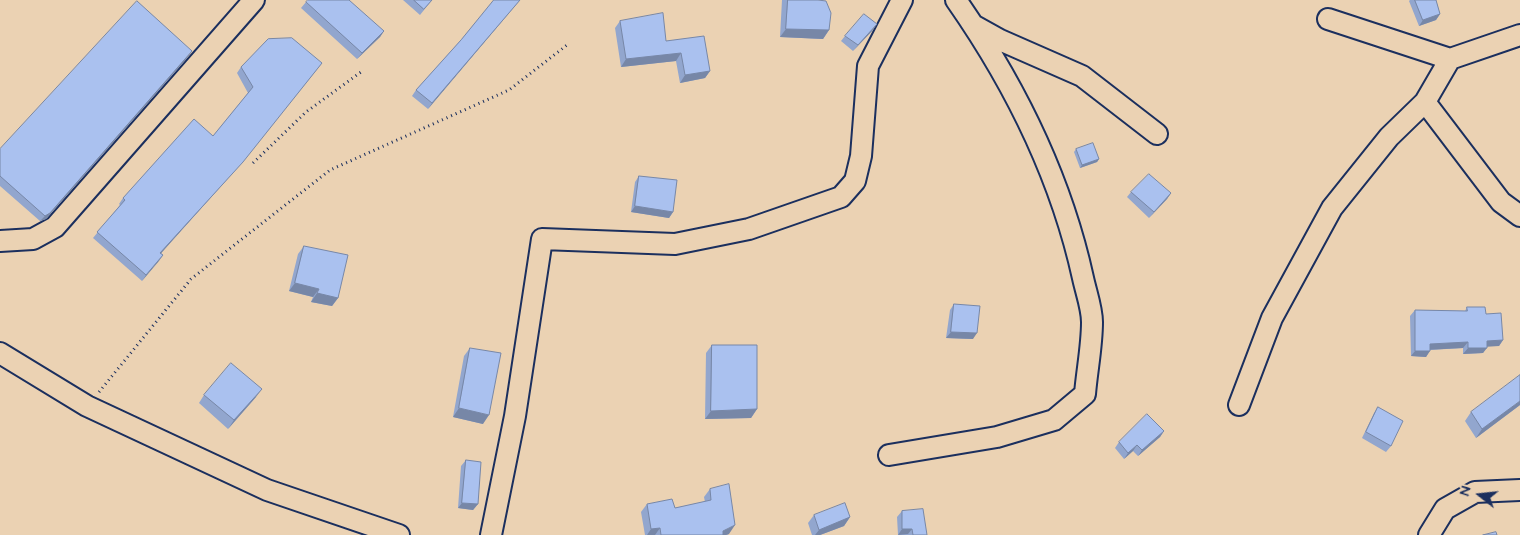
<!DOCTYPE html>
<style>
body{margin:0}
#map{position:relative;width:1520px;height:535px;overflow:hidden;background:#ebd2b3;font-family:"Architects Daughter",sans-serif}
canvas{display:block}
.north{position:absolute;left:1455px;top:470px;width:50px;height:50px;-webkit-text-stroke:4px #ebd2b3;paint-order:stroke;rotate:286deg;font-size:14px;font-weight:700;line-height:20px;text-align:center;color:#1b2f5e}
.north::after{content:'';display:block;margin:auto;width:18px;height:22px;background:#1b2f5e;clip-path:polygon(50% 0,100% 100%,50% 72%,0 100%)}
</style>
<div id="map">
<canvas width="1520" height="535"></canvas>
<div class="north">N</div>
</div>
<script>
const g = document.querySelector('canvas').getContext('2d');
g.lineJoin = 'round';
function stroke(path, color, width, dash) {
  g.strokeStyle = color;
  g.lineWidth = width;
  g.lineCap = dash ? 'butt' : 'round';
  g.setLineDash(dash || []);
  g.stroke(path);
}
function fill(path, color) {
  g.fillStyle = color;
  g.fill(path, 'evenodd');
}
const minor = new Path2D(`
 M1328,19L1450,59L1520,35
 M973,25L1000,40L1082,76L1157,134
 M1425,102L1501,202L1520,216
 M0,241L33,239L55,227L254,0
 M0,353L87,406L267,490L399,535
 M1239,405L1272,318L1332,208L1389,137L1425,102L1450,59
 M889,455L997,437L1054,420L1085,394C1087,370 1092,346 1092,322C1092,308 1086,292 1083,278C1061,178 1014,83 956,0
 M491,535L515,416L542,239L675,244L749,229L841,197L855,181L861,156L868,66L902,0
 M1429,535L1445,509L1475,492L1520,490`);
stroke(minor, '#1b2f5e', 24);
stroke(new Path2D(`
 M253,163L306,112L361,72
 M99,392L191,279L330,170L509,90L567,45`), '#1b2f5e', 3, [1, 4]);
stroke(minor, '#ebd2b3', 20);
fill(new Path2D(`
 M403,0H432L420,15Z
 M494,0H520L428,109L412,96L416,90L461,40Z
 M782,0H818L829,30L823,39L780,37Z
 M1410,0H1436L1440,14L1436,20L1419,26L1409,1Z
 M306,2L384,31L380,37L357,59L301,8Z
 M620,21L666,41L710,71L705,78L680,83L676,61L621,67L615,28Z
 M873,30L853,51L841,41L845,36Z
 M188,57L46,219L40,221L0,186V149Z
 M322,63L238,167L161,253L163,255L142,281L93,238L120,205L119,204L123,198L213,136L248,93L237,73L241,67Z
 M1076,149L1099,159L1097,162L1080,168L1074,152Z
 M639,176L673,212L669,218L631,212L635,182Z
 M1131,192L1171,193L1167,199L1149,218L1127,197Z
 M304,246L338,298L332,306L311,302L313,297L289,291L298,254Z
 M954,304L973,339L946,338L950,310Z
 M1467,307L1486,314L1503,340L1499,346H1487L1483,353L1463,354V348L1430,350L1426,357L1411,356L1410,316L1415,310L1465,311Z
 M712,345L757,409L751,418L705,419L706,353Z
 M470,348L483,424L453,417L464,356Z
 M204,395L256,397L228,429L199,403Z
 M1520,405L1476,438L1465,421L1471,412Z
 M1378,407L1391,446L1386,452L1362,438L1374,413Z
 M1164,431L1160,437L1138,456L1133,451L1124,459L1115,448L1119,442Z
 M466,460L478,504L473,510L458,508L461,466Z
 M710,489L729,534L726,535H645L641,512L647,504L675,508L705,502L704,497Z
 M902,511L927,535H898L897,517Z
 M814,515L850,517L844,526L820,535H812L808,523Z`), '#92a6ce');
fill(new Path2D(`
 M520,0L428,109L432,103Z
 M1440,14L1436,20L1419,26L1423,20Z
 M877,24L873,30L853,51L858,45Z
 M786,29L829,30L823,39L780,37Z
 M384,31L380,37L357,59L362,53Z
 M192,51L188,57L46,219L40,221L45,216Z
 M681,53L676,61L621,67L626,59Z
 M322,63L238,167L156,259L160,253Z
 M710,71L705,78L680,83L685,75Z
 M1099,159L1097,162L1080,168L1082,165Z
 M1171,193L1167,199L1149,218L1154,212Z
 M635,206L673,212L669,218L631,212Z
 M163,255L159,261L142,281L146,275Z
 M295,283L319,289L313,297L289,291Z
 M317,293L338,298L332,306L311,302Z
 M951,332L977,333L973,339L946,338Z
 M1503,340L1499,346L1483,347L1487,341Z
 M1468,342L1463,348L1425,350L1430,344Z
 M1468,348H1487L1483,353L1463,354Z
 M1415,351H1430L1426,357L1411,356Z
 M262,389L256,397L228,429L234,420Z
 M1520,401V405L1476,438L1482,429Z
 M459,408L489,415L483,424L453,417Z
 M757,409L751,418L705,419L711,411Z
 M1164,431L1160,437L1138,456L1142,450Z
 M1137,445L1133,451L1124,459L1128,453Z
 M462,503L478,504L473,510L458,508Z
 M850,517L844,526L820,535H815L819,530Z
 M735,525L729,534L726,535H720L723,531Z
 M660,528L655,535H647L651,529Z
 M902,529H912L908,534L898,535Z`), '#7787a7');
const building = new Path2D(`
 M308,0H349L384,31L362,53L306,2Z
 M414,0H432L424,9Z
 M494,0H520L432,103L416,90L461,40Z
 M788,0H818L826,1L831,13L829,30L786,29Z
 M1415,0H1436L1440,14L1423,20Z
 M137,1L192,51L50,213L45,216L0,176V149Z
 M663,13L666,41L704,36L710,71L685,75L681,53L626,59L620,21Z
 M864,14L877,24L858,45L845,36Z
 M292,38L322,63L243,162L160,253L163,255L146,275L97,232L125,200L123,198L194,119L213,136L253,87L241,67L268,39Z
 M1093,143L1099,159L1082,165L1076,149Z
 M1149,174L1171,193L1154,212L1131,192Z
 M639,176L677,180L673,212L635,206Z
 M304,246L348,255L338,298L317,293L319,289L295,283Z
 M954,304L980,306L977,333L951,332Z
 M1467,307H1485L1486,314L1501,313L1503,340L1487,341V348H1468V342L1430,344V351H1415V310L1467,311Z
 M712,345H757V409L711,411Z
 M470,348L501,353L489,415L459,408Z
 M231,363L262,389L234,420L204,395Z
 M1520,375V401L1482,429L1471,412Z
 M1378,407L1403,421L1391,446L1366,432Z
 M1147,414L1164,431L1142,450L1137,445L1128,453L1119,442Z
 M466,460L481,462L478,504L462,503Z
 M729,484L735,525L723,531V535H661L660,528L651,529L647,504L672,499L675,508L711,500L710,489Z
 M845,503L850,517L819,530L814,515Z
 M923,509L927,535H913L912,529H902V511Z
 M1496,532L1497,535H1483Z`);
fill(building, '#aac1ef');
stroke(building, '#7787a7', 1);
</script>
